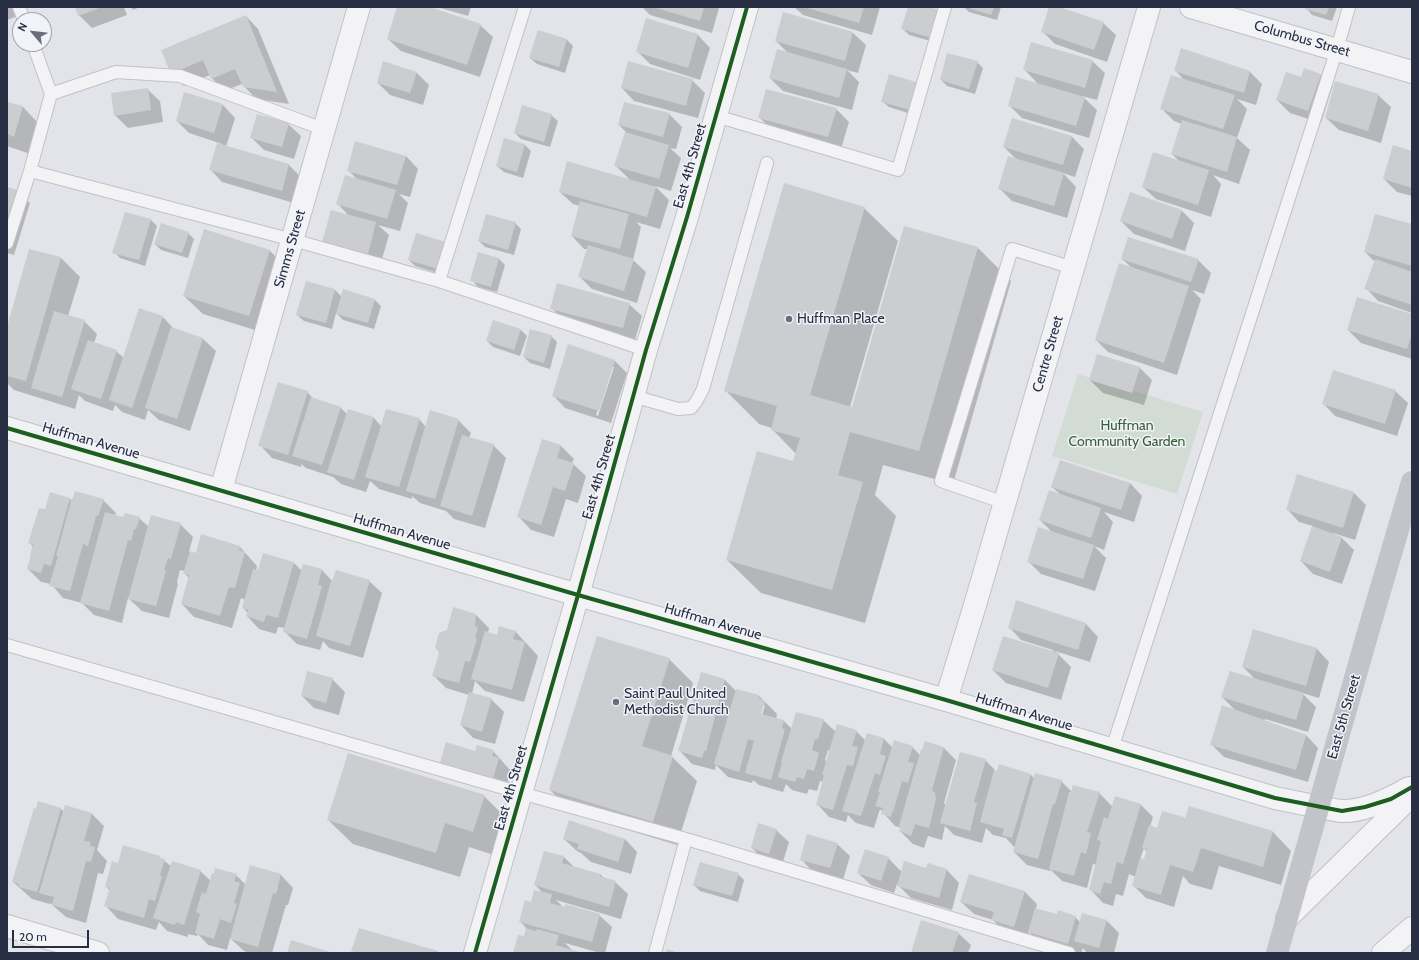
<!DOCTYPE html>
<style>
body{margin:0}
#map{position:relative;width:1419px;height:960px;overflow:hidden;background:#e3e4e9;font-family:Cabin,sans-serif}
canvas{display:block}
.frame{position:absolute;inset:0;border:8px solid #282e43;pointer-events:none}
.north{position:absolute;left:12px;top:12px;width:40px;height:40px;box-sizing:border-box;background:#f1f3f8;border:1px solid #a1a4b0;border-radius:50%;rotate:298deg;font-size:11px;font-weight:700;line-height:16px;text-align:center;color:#282e43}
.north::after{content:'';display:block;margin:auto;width:14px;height:18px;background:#696e7d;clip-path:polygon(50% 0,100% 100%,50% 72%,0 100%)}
.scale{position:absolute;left:12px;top:930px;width:77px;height:18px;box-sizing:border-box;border:2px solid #282e43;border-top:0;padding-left:5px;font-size:12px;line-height:14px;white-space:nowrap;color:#282e43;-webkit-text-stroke:3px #f1f3f8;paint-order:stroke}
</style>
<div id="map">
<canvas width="1419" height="960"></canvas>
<div class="frame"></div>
<div class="north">N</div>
<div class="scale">20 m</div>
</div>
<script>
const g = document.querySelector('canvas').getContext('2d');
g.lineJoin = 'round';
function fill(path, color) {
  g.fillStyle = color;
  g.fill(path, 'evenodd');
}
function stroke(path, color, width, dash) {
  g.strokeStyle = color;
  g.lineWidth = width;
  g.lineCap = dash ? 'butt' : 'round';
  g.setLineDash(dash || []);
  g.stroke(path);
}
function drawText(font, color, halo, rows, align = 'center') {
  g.font = font + ' Cabin,sans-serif';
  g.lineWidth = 3;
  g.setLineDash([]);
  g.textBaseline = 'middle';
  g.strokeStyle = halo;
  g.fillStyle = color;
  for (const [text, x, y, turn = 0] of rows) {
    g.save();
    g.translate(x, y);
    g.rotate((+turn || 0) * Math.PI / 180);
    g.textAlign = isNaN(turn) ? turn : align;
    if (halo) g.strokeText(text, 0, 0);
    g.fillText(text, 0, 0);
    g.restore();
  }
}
fill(new Path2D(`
 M1078,374L1203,412L1177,494L1052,456Z`), '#d2dcd4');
fill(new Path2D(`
 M7,7H16L20,15L7,20Z
 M76,7H124L127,15L92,28L79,15Z
 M131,7H140L133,10Z
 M398,7H426L480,25L493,37L480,77L401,51L388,39Z
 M437,7H471L468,16Z
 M642,7H718L719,8L712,33L650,15Z
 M794,7H880L872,35L803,15Z
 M909,7H926L938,43L909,35L903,29Z
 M964,7H1001L997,20L969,12Z
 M1050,7H1056L1103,23L1116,35L1107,62L1055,44L1042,31Z
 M1306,7H1337L1332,21L1312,15L1306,8Z
 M784,13L853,33L866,45L858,73L847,70L859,82L852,110L783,91L770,78L788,53L776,41Z
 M246,16L258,29L289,104L256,99L242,84L224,91L212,78L210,75L184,86L171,73Z
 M647,20L698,35L710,48L700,80L650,64L637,51Z
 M538,32L567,40L573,46L565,73L537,64L530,58Z
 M1181,49L1250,72L1262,84L1256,105L1237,99L1247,109L1237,138L1250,150L1239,184L1213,175L1221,184L1211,217L1156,199L1143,187L1180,162L1172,154L1182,124L1174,121L1162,109L1184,80L1175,70Z
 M1092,61L1105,73L1097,100L1082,96L1097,110L1089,138L1022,118L1009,105L1038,84L1024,69Z
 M977,62L983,68L975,94L947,86L941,80Z
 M417,73L429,85L423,105L390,95L378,83Z
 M890,75L917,116L889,107L882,101Z
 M1320,75L1334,89L1378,95L1391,107L1381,143L1339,130L1326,118L1334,89L1332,88L1321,123L1290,113L1277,100L1302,78Z
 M692,80L705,93L698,118L634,101L622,88Z
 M147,89L160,101L163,122L128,128L115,115Z
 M7,103L23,107L41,126L33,155L7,146Z
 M223,105L235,118L226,147L289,165L301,177L294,203L222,182L210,169L222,144L189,133L177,121Z
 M836,109L849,122L841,149L772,130L759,117Z
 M669,114L682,127L676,149L670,148L681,158L671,191L655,186L669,200L660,229L636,222L641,227L633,260L646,272L637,303L592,289L580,277L588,249H584L572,236L580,206L573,204L560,192L630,180L615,165L626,132L619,125Z
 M551,115L558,121L550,147L521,139L515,133Z
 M288,124L301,136L294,159L264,150L251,137Z
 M1071,136L1084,149L1075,177L1063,173L1076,187L1067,218L1012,201L999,188L1016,159L1004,147Z
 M505,139L525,145L531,151L523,178L504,172L497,166Z
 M1412,152V196L1397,192L1384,179Z
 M406,156L418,169L410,197L399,194L408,203L400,231L378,225L389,235L380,266L336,254L323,241L349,216L338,204L357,179L348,170Z
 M7,188L17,191L30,203L14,255L7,253Z
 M864,208L898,241L850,407L852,408L978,248L1011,281L953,484L883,465L875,495L896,516L865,623L761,593L727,560L794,463L796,454L772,429V428L759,424L725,390Z
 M1182,211L1194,223L1185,251L1134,234L1121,221Z
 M125,213L151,220L157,226L145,266L120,258L114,252Z
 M515,223L521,229L514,255L485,247L479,241Z
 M1412,225V313L1378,301L1366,288L1375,262L1365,252Z
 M188,233L194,239L188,258L161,250L155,244Z
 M417,234L444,275L415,266L409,260Z
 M30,250L61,258L80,277L68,316L84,321L97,334L94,343L116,351L124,358L163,317L175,330L203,339L216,351L190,431L159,420L148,410L145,420L122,412L115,405L113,411L85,401L79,395L75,409L14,390L7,383V331Z
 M269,250L288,269L268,334L203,314L184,296Z
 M479,254L499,259L505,265L497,292L478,287L472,280Z
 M1122,259L1198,260L1211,273L1204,294L1192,290L1201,299L1177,375L1108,352L1096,340L1132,268Z
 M307,282L335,290L342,297L375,300L381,306L374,329L343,320L336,313L332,329L304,321L297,315Z
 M629,304L642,316L635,340L564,321L552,308Z
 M1412,315V359L1361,343L1348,330Z
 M521,330L527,336L520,356L493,347L487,341Z
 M551,336L557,342L550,369L530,363L524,357Z
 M615,361L627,373L611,423L565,408L553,395ZM612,367H614L598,416L596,415Z
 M1139,367L1152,380L1144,405L1103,393L1090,380Z
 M1395,391L1408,403L1397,436L1335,416L1323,403Z
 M307,392L314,399L341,408L347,414L374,418L381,426L419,419L426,427L458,420L471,433L469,438L493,445L506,458L485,528L454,519L446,511L420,503L412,496V499L379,489L370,481L366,492L341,484L333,477L306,468L301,464V467L272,458L260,445Z
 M543,440L561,446L574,459L572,463L586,476L578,503L566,499L554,537L531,530L519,517Z
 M1130,483L1142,496L1134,522L1104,512L1113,522L1104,550L1094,546L1106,558L1095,591L1041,574L1028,561L1053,533L1040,520L1061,495L1052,487Z
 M50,493L70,499L72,501L103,500L116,513L115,516L124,518H139L149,527L180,524L193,537L189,552L196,554L202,535L240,547L257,566L256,571L259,572L264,555L294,563L302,571L303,565L322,570L333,582L369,581L382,593L363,658L329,648L323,641L320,650L297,644L284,631L285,628L278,627L276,634L259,629L247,616L248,613L243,608L245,600L241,598L232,628L194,617L182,604L190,579L184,573L185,571L180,570L177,582L178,584L169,618L142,611L128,598L122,623L94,615L82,603L63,598L51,584L41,582L28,569L33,547L30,543L46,511Z
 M1354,493L1366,505L1355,540L1333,533V534L1342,538L1354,550L1342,584L1313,574L1301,561L1313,526L1299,522L1287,509Z
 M1017,602L1086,624L1098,637L1090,662L1055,651L1071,667L1061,700L1006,683L993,670L1053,652V650L1021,640L1009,627Z
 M476,615L489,628L488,633L498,636L515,631L538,656L524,702L485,691L475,681L472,694L491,699L504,712L495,744L473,738L461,725L469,695L446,688L433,675Z
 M1254,631L1317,649L1329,662L1319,698L1302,693L1316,707L1308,732L1265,719L1264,721L1306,735L1318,748L1308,782L1224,757L1211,744L1236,711L1222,697L1256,680L1243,667Z
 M669,659L693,683L671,756L697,781L677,845L575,814L550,790Z
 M701,674L725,680L736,691L759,696L777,714L776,719L784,721L792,729L823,720L836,732L856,731L865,740L867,734L884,739L892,747H912L920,755L944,748L956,760L944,803L946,805L985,760L998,773L1030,774L1035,779L1061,781L1072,792L1099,793L1113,807L1141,805L1153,817L1150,827L1158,829L1184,818L1185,820L1189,807L1273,832L1291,851L1281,885L1219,866L1212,890L1190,884L1183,876L1174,907L1146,898L1134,886L1136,877L1129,874L1123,896L1116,894L1113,906L1103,903L1091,890L1097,865L1093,864L1087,888L1062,881L1051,870L1050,871L1027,865L1014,852L1015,848L1006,838L993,835L986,828L982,843L954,835L945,826L942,840L928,836L924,848L913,844L900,831L902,828L895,826L880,809L874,828L856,823L848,815L846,822L829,817L817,804L824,782L820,781L817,791L809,789L807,794L792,790L786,784L783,792L759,785L753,780L752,783L728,777L716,765L715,770L692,764L680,751ZM763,705H765L761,719L759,718ZM828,750L830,751L827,762L825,760ZM1144,848L1147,852L1144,860L1140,859Z
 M332,679L345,692L339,715L314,708L302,696Z
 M493,751L511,771L505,790L454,775L441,763L475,752Z
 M484,796L508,820L497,856L469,847L460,877L353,844L328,820Z
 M39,803L61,809L64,812L92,814L104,826L97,850L107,861L103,874L98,873L86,923L66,917L50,903V904L32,899L13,882Z
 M776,830L789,842L782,865L764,860L752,848Z
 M564,839H625L637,852L631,874L591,862L581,853L577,851Z
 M837,844L850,856L843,880L813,872L801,859Z
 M159,857L171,866L200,871L211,881L236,875L246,885L251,867L281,875L293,888L288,905H286L272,953H250L244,951L230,938L227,950L208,945L198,934L197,936L188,934V937L167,931L159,922L156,930L118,919L106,906L110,891L106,886L118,864Z
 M564,857L574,867L600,874L604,878L615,882L628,894L621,919L556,900L564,908L599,915L612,927L605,953H600L565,943L571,949V950L580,953H514L525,938L527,929L520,921L531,903L543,893L535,885Z
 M888,858L902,872L927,869L928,864L947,870L959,883L952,910L911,898L897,884L894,893L871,885L858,873Z
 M738,874L744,880L738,902L700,891L694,885Z
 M969,875L1025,892L1037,904L1036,909L1057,915L1075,917L1080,922L1107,921L1119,933L1114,953H1087L1083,948L1081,953H1072L1042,945L1029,932L1027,939L1005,932L993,920L974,914L961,902Z
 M958,933L971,945L968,953H912Z`), '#0003');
fill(new Path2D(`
 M75,7H102L78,16Z
 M397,7H430L481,24L467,65L387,39Z
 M653,7H704L700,21Z
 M804,7H864L859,23Z
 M908,7H929L940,10L932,38L901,29Z
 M966,7H994L991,15Z
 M1049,7H1060L1104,22L1094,50L1041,32Z
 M1305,7H1329L1326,15L1305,9Z
 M783,12L853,32L845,61L775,41Z
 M246,15L277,92L243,87L235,69L211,79L203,60L171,74L161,50Z
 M646,18L698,34L688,68L636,52Z
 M538,30L567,39L559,67L529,58Z
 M1031,42L1093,60L1085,88L1023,70Z
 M1181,48L1250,71L1244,93L1174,71Z
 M777,49L847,69L839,98L769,78Z
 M947,53L978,61L969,89L940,80Z
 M383,61L417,72L410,93L377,83Z
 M628,61L693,79L686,106L621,88Z
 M1304,68L1321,74L1308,111L1276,100L1286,72L1301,77Z
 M889,74L919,83L911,110L881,102Z
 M1171,75L1235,95L1223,129L1160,109Z
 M1016,77L1085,97L1076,126L1008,106Z
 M1335,81L1379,94L1368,131L1325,118Z
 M148,88L151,110L114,116L111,93Z
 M766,89L837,108L828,137L758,118Z
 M184,92L223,104L214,133L176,121Z
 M7,102L23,106L14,137L7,134Z
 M624,102L670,113L663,137L618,125Z
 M522,105L552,114L544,142L514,133Z
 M257,114L289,123L282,147L250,138Z
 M1012,118L1072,136L1063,165L1003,147Z
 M1182,120L1237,137L1227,172L1171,154Z
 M625,132L669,145L659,179L614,166Z
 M504,138L525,144L517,172L496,166Z
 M355,141L406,156L397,185L347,171Z
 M217,143L289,164L282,191L209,170Z
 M1393,145L1412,151V188L1383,179Z
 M1153,152L1209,170L1198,205L1142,187Z
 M1008,156L1064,173L1054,206L998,189Z
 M567,161L656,187L647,217L559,192Z
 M345,175L396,190L387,219L336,204Z
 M784,183L865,207L810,395L852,407L904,226L978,247L919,451L850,432L838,475L863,482L832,590L726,560L757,451L793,461L800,438L771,430L777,406L724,391Z
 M7,187L18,190L7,223Z
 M1130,192L1182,210L1172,239L1120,221Z
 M580,201L629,214L620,249L571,236Z
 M331,210L376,222L368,254L322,242Z
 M125,212L151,219L139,260L112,253Z
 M486,214L516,222L508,250L478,241Z
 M1375,214L1412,224V266L1364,252Z
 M161,223L189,232L182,253L154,244Z
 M204,229L270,250L249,316L183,296Z
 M416,233L446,242L438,269L408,260Z
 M1128,237L1199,259L1191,282L1121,259Z
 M588,245L634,259L624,291L578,277Z
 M29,249L61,257L26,381L7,376V327Z
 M478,252L499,258L491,287L470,281Z
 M1375,259L1412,272V305L1364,289Z
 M1119,263L1189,286L1164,363L1095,340Z
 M306,281L335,289L326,323L296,315Z
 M557,283L630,303L623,328L550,309Z
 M343,289L375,299L368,323L336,314Z
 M1357,297L1412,314V333L1407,349L1347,330Z
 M139,308L163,316L132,408L109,400Z
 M54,311L85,320L62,397L31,388Z
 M493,320L521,329L514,350L486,341Z
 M171,327L203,338L177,419L145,408Z
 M530,329L552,335L544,363L523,357Z
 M88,340L117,350L101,399L71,389Z
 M568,344L615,360L599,411L552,396Z
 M1097,354L1140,367L1132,393L1089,380Z
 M1333,370L1396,390L1385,424L1322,404Z
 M278,382L308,391L288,455L258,446Z
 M311,397L341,407L322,465L292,456Z
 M348,409L374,417L354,480L327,472Z
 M386,409L420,418L399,487L365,477Z
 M430,410L459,419L435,499L406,491Z
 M462,435L494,444L472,516L440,506Z
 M542,439L561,445L557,458L574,463L565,491L553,487L541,525L517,517Z
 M1060,460L1130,483L1121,510L1051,487Z
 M1297,474L1354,492L1343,528L1286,510Z
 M1049,490L1101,508L1091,538L1039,520Z
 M75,491L104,499L98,516H96L88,546L83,544L70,591L49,586L58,556H56L72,498H73Z
 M50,492L70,498L51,566L44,564L41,573L27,569L31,555H30L33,544L28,543L39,508L45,509Z
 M105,512L123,517L125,513L140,517L136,529H134L131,541L128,540L109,611L80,603Z
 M151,515L181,523L171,559L168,558L164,570L166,571L156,606L128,599Z
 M1312,526L1342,537L1330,572L1300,561Z
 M1038,527L1094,545L1083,579L1027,562Z
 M201,534L240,546L239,550L245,552L235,588L229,587L220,616L181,604L189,575L183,574L190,551L196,553Z
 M263,553L294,562L278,618L266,615L264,622L246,616L248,610L242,608L253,569L258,570Z
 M303,564L322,569L318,585L322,586L307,639L283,632Z
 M336,570L370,580L350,646L316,636L331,581H332Z
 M1016,600L1086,623L1078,650L1008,628Z
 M453,607L476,614L475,626L478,628L475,638L477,639L470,662L465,661L459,683L432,676L439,653L435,647L439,633L447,630Z
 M499,626L516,631L513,639L525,642L512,690L471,679L485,631L497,635Z
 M1253,629L1317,648L1306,686L1242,667Z
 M597,636L670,658L642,746L673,756L653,822L549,790Z
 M1003,636L1059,653L1048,688L992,670Z
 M307,671L333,678L326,703L301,696Z
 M1230,671L1304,693L1296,720L1221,697Z
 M701,672L725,679L706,751H704L702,758L678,751Z
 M736,689L759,695L758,698L765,701L761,714L784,720L782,728L785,729L771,780L745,773L754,741L748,739L739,772L714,764Z
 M469,692L492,698L482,732L460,725Z
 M1222,705L1306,735L1296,770L1210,745Z
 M796,712L824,719L818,739H815L812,750L819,753L814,771L807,769L804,779L797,777L795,782L778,777L782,763L781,762Z
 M837,724L857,730L852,746L858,747L853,766L847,765L833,810L816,805L824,775H822Z
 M867,733L884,738L880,754L886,756L880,775L875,773L861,816L842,811Z
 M894,740L913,746L908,762L914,763L908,783L902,781L893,812L892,811L891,817L881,814L883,808L875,806L880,792H878Z
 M925,741L944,747L932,790L935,793L936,799L929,828L915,824L911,836L899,831L901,827L899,826L921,749L922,750Z
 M446,742L475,751L477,745L494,750L492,756L499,758L493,778L440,763Z
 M960,752L986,759L974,802L977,803L970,831L940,823Z
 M348,753L485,795L473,832L445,823L436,853L327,820Z
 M999,764L1031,774L1012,838L1002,835L1004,829L980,822L994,770L997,771Z
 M1035,773L1062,780L1055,804H1053L1038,859L1013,852Z
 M1073,785L1100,792L1087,832L1091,833L1086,854L1081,852L1074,876L1049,869L1069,792H1071Z
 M1115,796L1141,804L1123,864L1117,862L1111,884L1104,882L1100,894L1089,890L1101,841L1097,840L1104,817L1108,819Z
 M38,801L61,808L37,892L19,887V884L12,882L34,808L36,809Z
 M65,805L92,813L84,841L91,842L90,846L95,847L91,862L86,861L73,911L52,905L54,897L39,893Z
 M1189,806L1273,831L1263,867L1201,848L1193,872L1170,865L1161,895L1132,886L1140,858L1144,859L1147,849L1142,848L1149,825L1157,828L1162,811L1184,817V822Z
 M569,820L625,839L618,862L577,849L579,844L563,839Z
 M758,823L777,829L769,854L751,848Z
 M807,834L838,843L830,868L800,860Z
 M123,845L160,856L159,858L165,859L160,875L162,876L155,901L149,899L144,918L104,906L110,888L105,887L112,861L118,863Z
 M865,849L889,857L881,881L857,873Z
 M544,851L564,856L562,863L600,874V876L616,881L609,907L534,885Z
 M172,861L201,870L184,925L176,922L175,925L153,918Z
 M904,861L926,868L928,863L947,869L939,898L897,886Z
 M700,862L739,873L732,896L693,885Z
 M250,865L281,874L276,894L273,893L258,947L230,939Z
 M215,868L237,874L234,881L240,883L234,903L237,904L231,923L220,919L214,939L195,933L200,914L196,912L202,892L206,894L212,873L214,874Z
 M969,874L1025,891L1014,927L991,920L994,912L960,902Z
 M534,890L552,894L550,903L565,907V904L600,914L592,942L519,922L525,900L531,902Z
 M1035,908L1057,914L1058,910L1076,916L1068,944L1028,932Z
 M1082,913L1107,920L1099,948L1074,941Z
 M921,920L959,932L952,953H911Z
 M359,928L438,951V953H357L351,951Z
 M526,928L536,931L537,929L559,935L556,945L582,953H513L518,935L524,936Z
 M291,940L330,952V953H287Z
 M667,949L678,953H666Z`), '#cbcdd1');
const service = new Path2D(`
 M19,7L24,20
 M51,94L116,72L180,76L323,129
 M716,116L898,170L945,7
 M30,171L293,240L439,281L646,350
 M7,243L30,171L51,94L33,44
 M439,281L525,7
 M633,396L678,409L691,408L696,402L703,389L767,163
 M1005,503L941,481L1012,249L1073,268
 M7,645L521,793L686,839L1069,953
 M1112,749L1337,49L1349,7
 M655,953L686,839`);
const minor = new Path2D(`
 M1191,7L1412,72
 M7,428L578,595L946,700L1275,798L1319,807
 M221,490C267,329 312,168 359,7
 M946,700L975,605L1149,7
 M7,926L98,953
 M475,953L578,595L646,350L687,217L747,7`);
const tertiary = new Path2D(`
 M1319,807C1326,808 1334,810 1341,811C1363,812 1390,799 1409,788
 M1287,918L1412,795
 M1383,953L1412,928`);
stroke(service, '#c1c2c7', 14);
stroke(minor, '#c1c2c7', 24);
stroke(tertiary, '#c1c2c7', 24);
stroke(service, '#f3f3f5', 12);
stroke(minor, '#f3f3f5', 22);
stroke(tertiary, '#f3f3f5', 22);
stroke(new Path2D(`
 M1277,953L1368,632L1412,482`), '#c3c4ca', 22);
stroke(new Path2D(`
 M7,428L578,595L946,700L1275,798L1342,811L1365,807L1391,799L1412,787
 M475,953L578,595L646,350L687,217L747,7`), '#1b5e20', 4);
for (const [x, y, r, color] of [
 [789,319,4,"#696e7d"],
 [616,702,4,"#696e7d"]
]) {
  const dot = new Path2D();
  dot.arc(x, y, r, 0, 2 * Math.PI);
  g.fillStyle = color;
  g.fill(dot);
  stroke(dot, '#f1f3f8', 1.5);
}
drawText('14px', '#282e43', '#f1f3f8', [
 ["Columbus Street",1302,39,16],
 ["East 4th Street",690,166,-74],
 ["Simms Street",290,249,-74],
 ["Centre Street",1048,354,-74],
 ["Huffman Avenue",91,441,16],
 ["East 4th Street",599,477,-74],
 ["Huffman Avenue",402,532,16],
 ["Huffman Avenue",713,622,16],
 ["Huffman Avenue",1024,712,17],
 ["East 5th Street",1344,717,-74],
 ["East 4th Street",511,788,-74]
]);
drawText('14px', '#282e43', '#f1f3f8', [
 ["Huffman Place",797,319],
 ["Saint Paul United",624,694],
 ["Methodist Church",624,710]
], 'left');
drawText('14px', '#366035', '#f1f3f8', [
 ["Huffman",1127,426],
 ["Community Garden",1127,442]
]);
</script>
